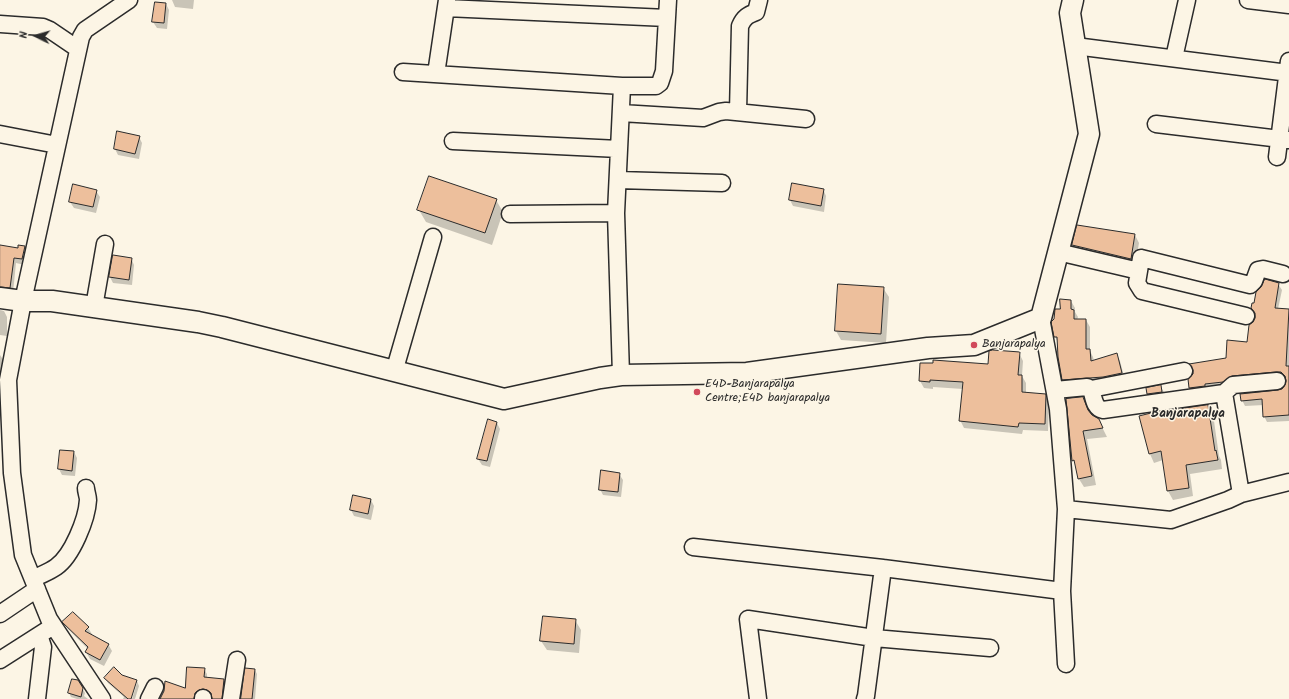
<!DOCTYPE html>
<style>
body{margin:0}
#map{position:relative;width:1289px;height:699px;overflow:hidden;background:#fcf5e5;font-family:Kalam,sans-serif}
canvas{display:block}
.north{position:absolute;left:16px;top:16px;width:40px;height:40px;-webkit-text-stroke:3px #fcf5e5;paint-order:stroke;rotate:275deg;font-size:11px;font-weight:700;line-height:16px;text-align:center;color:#2b2b2b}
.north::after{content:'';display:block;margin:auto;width:14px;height:18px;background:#2b2b2b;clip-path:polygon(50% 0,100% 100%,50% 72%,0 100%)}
</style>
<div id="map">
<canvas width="1289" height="699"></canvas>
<div class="north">N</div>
</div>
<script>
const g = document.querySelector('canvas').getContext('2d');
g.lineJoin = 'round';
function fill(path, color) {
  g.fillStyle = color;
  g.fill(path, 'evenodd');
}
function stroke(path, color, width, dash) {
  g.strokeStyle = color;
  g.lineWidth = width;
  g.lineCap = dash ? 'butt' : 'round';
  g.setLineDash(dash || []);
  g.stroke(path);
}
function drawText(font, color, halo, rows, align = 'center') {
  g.font = font + ' Kalam,sans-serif';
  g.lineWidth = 3;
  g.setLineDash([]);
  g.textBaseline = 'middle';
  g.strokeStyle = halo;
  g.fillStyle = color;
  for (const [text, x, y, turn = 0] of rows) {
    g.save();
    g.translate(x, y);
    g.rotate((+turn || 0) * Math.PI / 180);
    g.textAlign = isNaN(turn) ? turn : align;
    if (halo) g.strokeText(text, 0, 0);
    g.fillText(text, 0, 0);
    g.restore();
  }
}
fill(new Path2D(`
 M172,0H194L193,9L175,7Z
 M166,4L169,10L167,29L157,28L153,22Z
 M139,137L142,143L139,159L118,155L115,149Z
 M793,184L823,189L826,196L824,212L793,206L790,200Z
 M96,191L100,197L96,213L74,208L70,202Z
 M496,200L503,212L492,245L426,222L419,210Z
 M1078,226L1135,235L1139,243L1135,267L1077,253L1073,245Z
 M0,246L19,249L25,247L28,253L25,265L16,263L13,293H0Z
 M131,258L134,265L132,285L113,283L110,277Z
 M1278,284L1282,290L1278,309L1289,310V421L1267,422L1264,416V405L1245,406L1242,400L1283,390L1288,380L1285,378L1280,377L1194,394L1190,388V379L1227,359L1248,343L1254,323Z
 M883,288L889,297L886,343L841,340L836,331Z
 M1071,301L1075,308V312L1078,317L1077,320H1086L1090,327V351L1093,357L1094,361L1116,354L1120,361L1125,380L1067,386L1063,379L1058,342L1055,337L1053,322L1061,310Z
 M0,310L4,311L7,317V336L0,335Z
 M1019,353L1023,361L1022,376L1026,383V393L1045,395L1049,402L1048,431L1023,430L1022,434L964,428L960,420L963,389L933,387V389L924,388L920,381L921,364L989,365Z
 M0,355L4,361L0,377Z
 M1160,386L1164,392L1165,398L1152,400L1148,394Z
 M1083,398L1091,415L1098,419L1107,437L1087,439L1096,485L1084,487L1079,479L1077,467L1073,460Z
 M1208,406L1213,414L1219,456L1221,460L1222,469L1190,474L1193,496L1173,500L1168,491L1163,460L1154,463L1150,454L1141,417Z
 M497,423L500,429L490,467L482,465L478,459Z
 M74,452L77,458L75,476L62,475L59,469Z
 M619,474L623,480L621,497L603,495L600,489Z
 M371,500L374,506L371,520L354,516L351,510Z
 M73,613L88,628L92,634L91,635L108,644L112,651L104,666L90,659L86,652L88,649L67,628L64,622Z
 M575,620L581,630L579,653L547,650L541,641Z
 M204,669L207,674V678L224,680L227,685L224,699H213L212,695L206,693L197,699H161L186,689Z
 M255,670L257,674L255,699H242Z
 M122,676L137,681L139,686L135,699H132L137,683H135L130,699H123L124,697L108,683L105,678Z
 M78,681L85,693L84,696L88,699H77L71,697L69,693Z`), '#0003');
const building = new Path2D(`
 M155,2L166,3L164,23L152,22Z
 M117,131L140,136L135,154L114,149Z
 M429,176L497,199L485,233L417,210Z
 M792,183L824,189L821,206L789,200Z
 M73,184L97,190L93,207L69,202Z
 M1077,225L1135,234L1131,259L1072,245Z
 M0,245L18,248V245L25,246L22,259L14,258L10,288L0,287Z
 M113,255L132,258L129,280L109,277Z
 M1265,279L1279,283L1275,308L1289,309L1286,366H1289V415L1263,417L1262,399L1241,401L1240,394L1278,390L1282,389L1285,385L1286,381L1285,376L1281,372H1276L1232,376L1223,382L1205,384V386L1189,388L1188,379L1193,374V370L1189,364L1226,358L1227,340L1247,342L1249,325L1253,322L1255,318V313L1251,308L1252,303H1254L1256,292L1261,287Z
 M838,284L884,287L881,334L835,331Z
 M1060,299L1071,300V309L1074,310V319H1086V349H1090L1091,361L1117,353L1122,373L1103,377L1062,380L1058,357L1057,337H1054L1051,322L1054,319L1055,309H1060Z
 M993,350L1020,352L1018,375H1022V392L1046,394L1045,424L1019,423L1018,427L959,421L963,382L930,380V382L919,381L920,363H933V360L988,364L989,351Z
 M1161,385L1162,392L1147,394L1146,388Z
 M1083,397L1088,410L1092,415L1099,419L1103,428L1083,431L1092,476L1078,479L1074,460L1072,461L1066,399Z
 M1208,405L1215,451L1216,450L1218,460L1186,465L1189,488L1167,491L1161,451L1149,454L1139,416L1151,413Z
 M488,419L497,422L487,461L477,459Z
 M60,450L74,451L72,471L58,469Z
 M601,470L620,473L618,492L599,490Z
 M353,495L371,499L368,514L350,510Z
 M73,612L89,627L85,631L109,644L100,660L85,652L88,647L62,622Z
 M543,616L576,619L574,644L540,641Z
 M114,667L122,675L137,680L131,699H128L104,678Z
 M187,667L205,668L204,677L224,679L222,699H212L211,693L207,690L203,689L199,690L195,693L194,699H160L164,691L165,681L185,688Z
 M245,668L255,669L252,699H241Z
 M72,679L78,680L83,688L81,697L68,693Z`);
fill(building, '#edbf9c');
stroke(building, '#2b2b2b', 1);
const minor = new Path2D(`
 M1248,0L1289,5
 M446,8L667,18
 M0,24L43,27L50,30L78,49
 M1075,46L1289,73
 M1174,58L1187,0
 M403,72L622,86H656L660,83L664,71L668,0
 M436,74L447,0
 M738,112L740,26C744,17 748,15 756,12L759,0
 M621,113L703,118L719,112L726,111L806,119
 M1156,124L1289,140
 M0,134L57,145
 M453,141L619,149
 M1277,157L1289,61
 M618,180L722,183
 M510,214L616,213
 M1058,252L1139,271L1141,258L1250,285L1254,281L1258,270L1263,269L1283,274
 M1139,271L1137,283L1142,291L1246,316
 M94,307L105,244
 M1041,318L1058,409L1066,509L1171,520L1228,500L1241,494L1289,482
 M394,372L433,237
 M621,375L616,213L622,86
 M1091,389L1184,371
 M1055,390L1087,387L1091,389C1094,398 1094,408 1103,410L1224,393L1241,494
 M1224,393L1233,385L1277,381
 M693,547L883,568L1062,591
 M33,579C40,575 49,572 56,567C72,556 87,519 88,500C88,496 86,492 86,488
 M0,614L37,589
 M0,660L47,630
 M1066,664L1062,591L1066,509
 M37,699L43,647L39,635
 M102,699L49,619L23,555L12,473L8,380L23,301L81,37L85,30L129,0
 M149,699L155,687
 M203,699V698
 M231,699L237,660
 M758,699L748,619L874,638L990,648
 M865,699L866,696L883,568`);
const tertiary = new Path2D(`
 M0,298L23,301H52L198,322L222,327L504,399L600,378L621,375L747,373L928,348L974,345L1041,318L1089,134L1070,13L1073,0`);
stroke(minor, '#2b2b2b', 19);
stroke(tertiary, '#2b2b2b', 23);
stroke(minor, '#fcf5e5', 16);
stroke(tertiary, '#fcf5e5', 20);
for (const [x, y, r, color] of [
 [974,345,4,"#d1495b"],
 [697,392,4,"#d1495b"]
]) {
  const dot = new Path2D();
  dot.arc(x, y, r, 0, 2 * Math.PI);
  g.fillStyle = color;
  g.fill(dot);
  stroke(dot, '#fcf5e5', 1.5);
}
drawText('12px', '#2b2b2b', '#fcf5e5', [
 ["Banjarapalya",982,345],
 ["E4D Banjarapalya",705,385],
 ["Centre;E4D banjarapalya",705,399]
], 'left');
drawText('bold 13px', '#2b2b2b', '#fcf5e5', [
 ["Banjarapalya",1188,415]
]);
</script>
